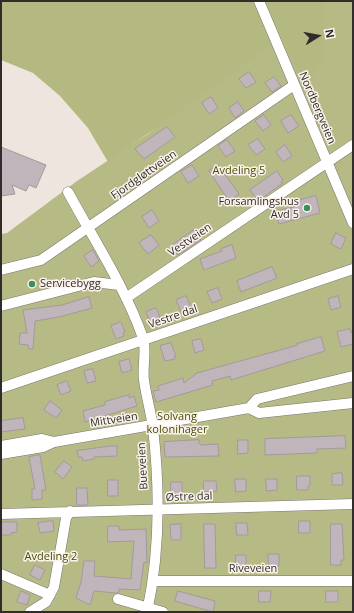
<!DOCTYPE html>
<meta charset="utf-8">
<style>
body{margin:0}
#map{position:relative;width:354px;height:613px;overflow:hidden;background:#eee6de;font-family:"Open Sans",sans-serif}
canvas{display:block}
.frame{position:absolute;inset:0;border:2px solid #2f2c29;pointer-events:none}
.north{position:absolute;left:298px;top:16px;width:40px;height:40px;-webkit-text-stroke:3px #fbf3eb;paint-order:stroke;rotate:79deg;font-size:11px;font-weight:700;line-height:16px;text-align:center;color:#2f2c29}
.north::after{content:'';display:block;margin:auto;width:14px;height:18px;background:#2f2c29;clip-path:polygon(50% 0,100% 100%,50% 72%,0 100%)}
</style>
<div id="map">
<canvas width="354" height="613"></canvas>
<div class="frame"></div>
<div class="north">N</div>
</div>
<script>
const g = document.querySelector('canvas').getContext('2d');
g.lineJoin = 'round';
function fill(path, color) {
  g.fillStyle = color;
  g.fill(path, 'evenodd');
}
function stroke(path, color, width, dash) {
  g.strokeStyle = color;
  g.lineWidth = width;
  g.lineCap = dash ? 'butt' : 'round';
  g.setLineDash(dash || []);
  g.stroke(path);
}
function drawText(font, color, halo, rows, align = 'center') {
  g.font = font + ' "Open Sans",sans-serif';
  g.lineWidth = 3;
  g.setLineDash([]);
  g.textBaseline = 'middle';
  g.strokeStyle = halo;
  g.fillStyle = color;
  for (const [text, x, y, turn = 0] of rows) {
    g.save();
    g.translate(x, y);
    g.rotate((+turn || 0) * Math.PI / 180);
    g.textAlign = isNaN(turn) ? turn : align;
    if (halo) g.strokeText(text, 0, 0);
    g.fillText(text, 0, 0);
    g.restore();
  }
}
fill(new Path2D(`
 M298,1H353V612H1V234L7,233L77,181L148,134Z`), '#b6bb86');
fill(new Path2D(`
 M1,1H325L324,58L305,90L284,39L276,42L108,162L88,128L60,96L33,73L1,60Z`), '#b4b981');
const building = new Path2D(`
 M249,72L256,82L246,88L239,79Z
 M274,77L281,86L272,92L265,83Z
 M211,97L218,108L209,114L202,103Z
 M238,102L244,111L235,118L229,108Z
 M264,115L271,125L263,131L255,121Z
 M291,115L299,126L288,133L281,121Z
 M167,127L175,137L144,159L135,149Z
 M258,139L265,149L256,155L248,145Z
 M227,140L235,151L226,157L218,146Z
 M285,145L292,156L283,162L276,152Z
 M1,147L46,165L36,188L29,185L26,191L12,185L15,194L1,196Z
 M192,165L199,176L188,183L181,172Z
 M218,165L239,194L229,201L209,171Z
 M277,171L283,180L281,182L283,183L258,201L250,190Z
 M316,196L320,213L279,224L275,211L294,207L292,202Z
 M152,210L159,221L149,228L142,217Z
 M194,230L201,240L178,255L171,246Z
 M336,233L346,238L341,249L331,244Z
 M151,235L159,245L148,254L139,243Z
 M232,245L236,258L204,270L200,259L222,251L221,249Z
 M93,250L99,261L91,267L84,256Z
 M272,267L277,278L241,292L237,281Z
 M218,288L222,299L212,303L207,292Z
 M186,296L192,310L182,314L176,300Z
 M338,296L341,307L331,310L328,299Z
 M89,297L92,308L59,317L35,321L33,349H29L28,345L19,344L20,333H27L23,310L62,305Z
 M156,308L162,322L152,326L146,312Z
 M121,322L125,332L123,333L124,336L116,339L111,326Z
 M350,329L351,333L353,332V344L341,347L337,332Z
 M321,337L325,351L231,380L230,376L212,381L213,385L156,402L153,391L159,390L158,386L183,378L184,383L197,373L298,345L297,344Z
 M201,339L204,350L195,353L192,341Z
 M171,343L176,356H174L175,359L165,361L160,346Z
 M129,359L132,370L122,373L119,362Z
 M93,369L96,381L87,383L84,371Z
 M67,381L71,391L61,395L57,385Z
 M129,395V398L134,396L137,406L85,422L83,411L105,405V402Z
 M50,401L62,410L56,418L44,410Z
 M23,418L25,429L1,432V421Z
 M345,436L346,448L317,449V453L265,455V439Z
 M199,440V443L201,445L218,444L219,456L165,457L164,442Z
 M238,440H248V453L238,454Z
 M110,446H117V456L94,457V459L83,461L82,457H78L77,451Z
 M40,455L46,490H42V499L32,500V489H35L29,457Z
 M64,461L72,467L63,479L55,472Z
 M342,473L343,485H332V474Z
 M297,476H310V485L308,486V490H297Z
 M235,479H246V491L236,492Z
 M266,479H277V490L267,491Z
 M108,480H118V496H108Z
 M204,481H216L217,491L204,492Z
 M171,482H182V494H171Z
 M77,488H87L88,505H77Z
 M53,521L54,531L40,533L38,523Z
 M299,521H310V533H299Z
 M5,522H17V532L11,533V535H1V523Z
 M236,523H247L248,535H237Z
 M181,524V540H171L170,525Z
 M204,524H215L216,568H205Z
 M331,524H342L344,560H341V565H331Z
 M108,526H119V530L146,529L147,563L144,562L140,590L119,589V592L116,593L94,591L90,605L76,598L81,582L84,561H95L94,576L131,579L134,541L108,542Z
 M268,554H279V566H269Z
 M236,555H246V567H236Z
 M35,565L45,570L40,580L30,575Z
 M21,591L30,595L27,605L17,602Z
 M178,591L215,601L213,612L175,601Z
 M259,591H271L270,602H259Z
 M326,591H338V602H326Z`);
fill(building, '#c0b5ba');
stroke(building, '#a4999e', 1);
const street = new Path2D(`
 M259,1L353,223
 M68,192C94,240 125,287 143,338C147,351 142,367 144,380C146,396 151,412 153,428C160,489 160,552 147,612
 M1,270L41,260L294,85
 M126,298L353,145
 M1,306L94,282L119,285
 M1,388L353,269
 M249,408L257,399L353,376
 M1,446L42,439L54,442
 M1,454L43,447L54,442L249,408L259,413L353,403
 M1,514L353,504
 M1,574L50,595
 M153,581H353
 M118,599L163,612
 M30,612L46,602L54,587L66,518L70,511`);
stroke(street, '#7b746d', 11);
stroke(street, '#fff', 10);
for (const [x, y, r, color] of [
 [307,208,4,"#3d8f60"],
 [32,284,4,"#3d8f60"]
]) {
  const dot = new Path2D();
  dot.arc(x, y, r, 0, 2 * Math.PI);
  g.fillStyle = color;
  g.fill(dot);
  stroke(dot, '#fbf3eb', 1.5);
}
drawText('11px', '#2f2c29', '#fbf3eb', [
 ["Nordbergveien",317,108,67],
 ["Fjordgløttveien",144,175,-35],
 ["Vestveien",190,240,-34],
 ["Vestre dal",173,317,-19],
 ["Mittveien",114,420,-9],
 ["Bueveien",143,466,-93],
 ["Østre dal",189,497,-2],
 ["Riveveien",253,569]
]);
drawText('11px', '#474b06', '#fbf3eb', [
 ["Avdeling 5",239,171],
 ["Solvang",177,417],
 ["kolonihager",177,430],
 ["Avdeling 2",51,557]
]);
drawText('11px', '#2f2c29', '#fbf3eb', [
 ["Forsamlingshus",299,202],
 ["Avd 5",299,215],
 ["Servicebygg",40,284,"left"]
], 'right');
</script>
